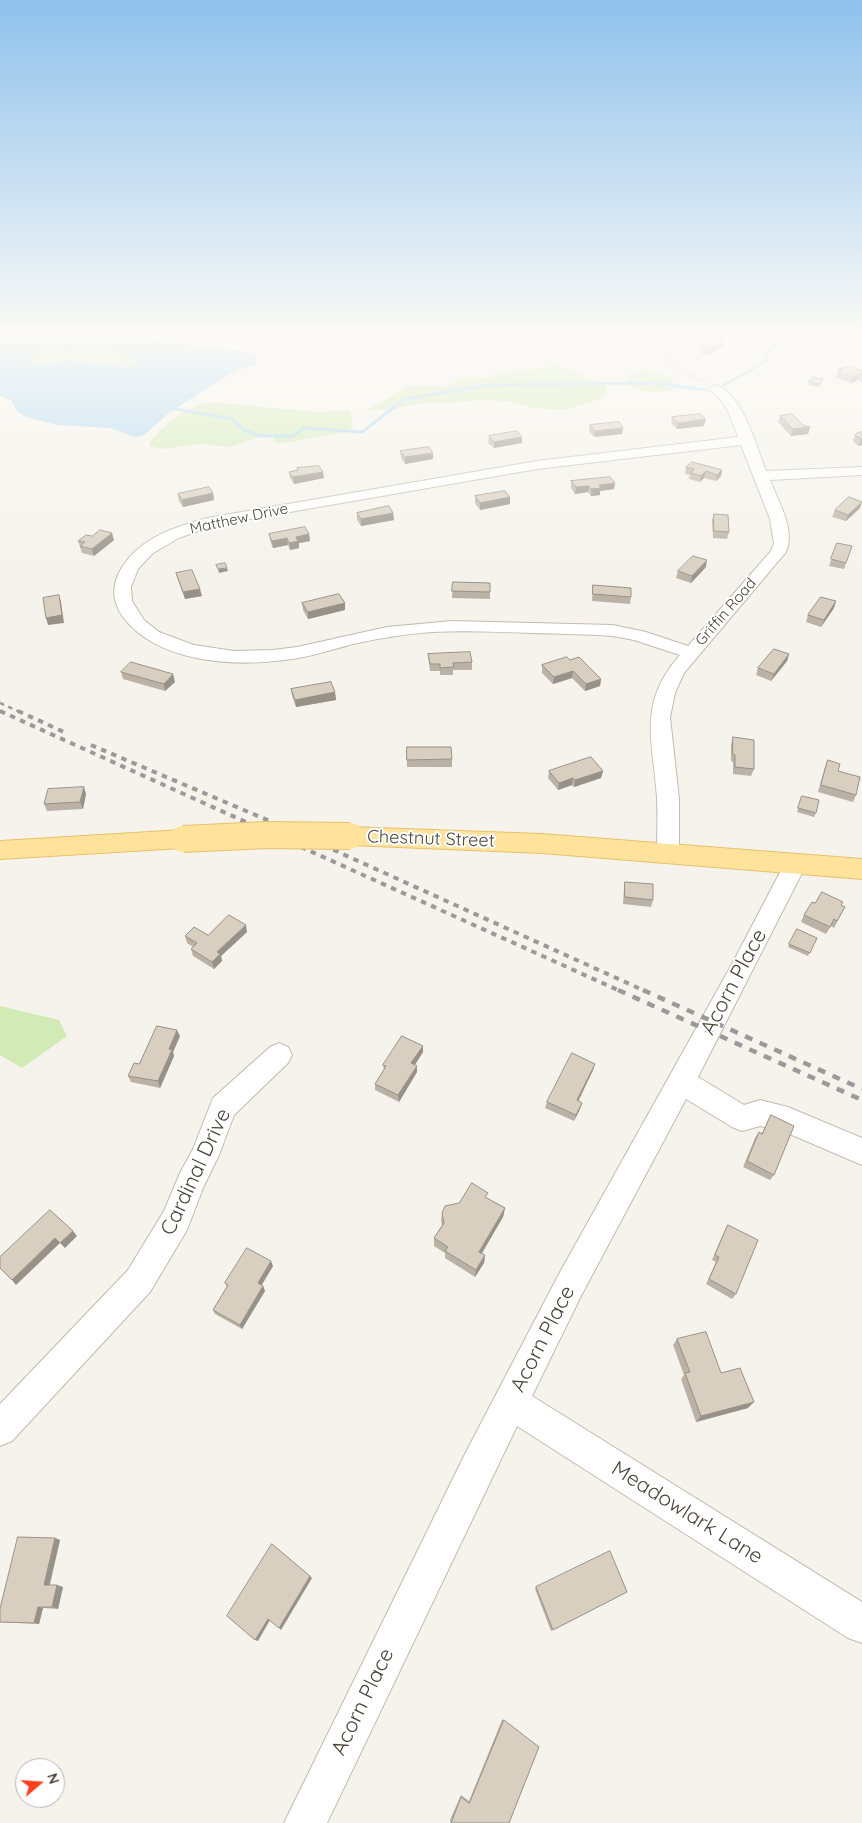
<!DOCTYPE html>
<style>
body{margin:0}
#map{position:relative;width:862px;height:1823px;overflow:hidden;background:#f6f3ec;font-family:Quicksand,sans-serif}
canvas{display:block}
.north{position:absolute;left:15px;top:1758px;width:50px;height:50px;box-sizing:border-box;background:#fff;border:1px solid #b7b4b0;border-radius:50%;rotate:72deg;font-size:14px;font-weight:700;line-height:20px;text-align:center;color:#4b4439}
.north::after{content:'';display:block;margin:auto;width:18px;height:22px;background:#fc3f1d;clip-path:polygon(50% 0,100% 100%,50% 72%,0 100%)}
</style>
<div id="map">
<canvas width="862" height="1823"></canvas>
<div class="north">N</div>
</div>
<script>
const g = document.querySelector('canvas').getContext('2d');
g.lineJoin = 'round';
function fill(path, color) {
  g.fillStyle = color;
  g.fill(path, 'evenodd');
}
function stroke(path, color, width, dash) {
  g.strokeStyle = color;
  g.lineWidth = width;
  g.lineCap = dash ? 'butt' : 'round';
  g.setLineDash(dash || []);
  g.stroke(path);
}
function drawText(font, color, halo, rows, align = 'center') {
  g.font = font + ' Quicksand,sans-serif';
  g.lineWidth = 4;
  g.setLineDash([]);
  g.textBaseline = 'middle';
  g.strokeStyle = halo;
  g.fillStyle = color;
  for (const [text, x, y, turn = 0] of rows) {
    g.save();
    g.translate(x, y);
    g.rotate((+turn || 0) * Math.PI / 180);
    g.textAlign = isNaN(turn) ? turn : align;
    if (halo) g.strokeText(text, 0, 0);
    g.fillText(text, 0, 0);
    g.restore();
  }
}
fill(new Path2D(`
 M96,346L113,349L135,359L136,364L130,367L71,361L32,364L29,360L30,357C50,347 74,345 96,346Z
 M555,365C569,368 573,372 585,378C593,382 602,382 608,387L603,398L565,410L534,408L506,401L478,400L450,403H422L395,409L366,411L410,385L443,387L451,385L461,377L485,378L519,369H537Z
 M637,371H647L672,378L675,389C661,394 636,393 627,382L629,376Z
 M211,402L316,412L348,410L351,412L353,427C341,435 329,435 315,437C302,439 290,444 276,443L273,437L263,436L230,447L200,444L161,449L150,446V441C166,424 187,405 211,402Z
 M0,1006L59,1020L67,1036L22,1068L0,1055Z`), '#d2eab5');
fill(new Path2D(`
 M3,332H111L144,339L242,351L257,354V361L254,365L239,369L218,381L169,413L144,435L135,437L110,428L59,425L28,418L18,412L11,400L0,396V334ZM84,346C103,346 118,351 135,359L136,364L130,367L71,361L32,364L29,360L31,357L41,352Z`), '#a9d4f2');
stroke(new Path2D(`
 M724,385L765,362L768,351L786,338
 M170,408L232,419L244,430L261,436H293L304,428L362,432L405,399L490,385L654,383L706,390`), '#a9d4f2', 3);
const minor = new Path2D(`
 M752,332H796L862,337V345L758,335Z
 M715,385C742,392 757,448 766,471L862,467V475L770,480C778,501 796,530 786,552L684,673L675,693L670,717L679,799V851L676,857L668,859L660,857L657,851C657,833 658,815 657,797C653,739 637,704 680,655L634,640L613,636C586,634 560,634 533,633C500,632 466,630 432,632C405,634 379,638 353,644C330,650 307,658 284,660C231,667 157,662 123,617C109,597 113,577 128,559C148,535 179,526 207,518L537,461L738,437L728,411L719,398L709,389ZM741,445L770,519L774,543L771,551L688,646L646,632L613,625L452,621L387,627L297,647L273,650L234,651L194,645L159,632L144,620L132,601L131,587L138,569L153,553L179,538L215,525L537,469Z
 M796,855L804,857L807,863L698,1077L744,1105L760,1100L788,1107L862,1138V1165L785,1132L760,1126L742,1131L732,1127L686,1099L581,1296L532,1396L862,1602V1643L848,1638L517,1426L327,1823H284L466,1452L559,1274L732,964L788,857Z
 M279,1043L288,1047L292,1055L288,1063L234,1115L219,1155L203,1188L187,1230L150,1292L12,1441L0,1446V1404L128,1270L164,1211L180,1173L193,1149L213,1098L270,1047Z`);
const major = new Path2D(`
 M350,827L542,834L862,859V879L542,853L350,845L341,842L337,836L341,830Z
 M183,830L192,832L196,839L192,846L183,848L0,859V841Z`);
stroke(minor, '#c2bbae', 2);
stroke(major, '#e6c16a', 2);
stroke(new Path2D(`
 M661,332L668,336L662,350C670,369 688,375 706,383`), '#c4b79f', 2, [1, 1]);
fill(minor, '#fff');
fill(major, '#ffe39c');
stroke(new Path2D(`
 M0,703L20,712
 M0,711L3,712`), '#9a9a9a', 2.5, [4.5, 4.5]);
stroke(new Path2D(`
 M0,711L620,991
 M18,711L64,732
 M91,745L272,822L645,991`), '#9a9a9a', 4, [5.5, 5.5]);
stroke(new Path2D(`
 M618,990L862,1100
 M643,990L862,1089`), '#9a9a9a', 4.5, [8, 8]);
const majorBridge = new Path2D(`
 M183,839L266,835L350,836`);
stroke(majorBridge, '#e6c16a', 28, []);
stroke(majorBridge, '#ffe39c', 26);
fill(new Path2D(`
 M357,332H375L371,334Z
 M382,332L401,334L392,338L383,334Z
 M546,332H564V334L546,333Z
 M725,339L724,345L708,356L700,354L701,348Z
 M839,369L862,371V382L858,380L851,383L836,378Z
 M809,382H822L819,387L809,385Z
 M780,416L810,427L808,434L791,436L778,422Z
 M672,417L704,426L677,429L671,423Z
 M590,425L623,428L622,434L594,437L589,432Z
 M862,432V445L858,446L853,441L855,435Z
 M489,436L522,437V443L494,448L488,443Z
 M400,451L433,459L405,464L401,458Z
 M686,467L722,470L721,476L716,481L704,478L700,482L689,479L690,475L685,474Z
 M297,468L324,478L294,484L290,478L289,472L297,470Z
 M571,481L615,483L614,489L600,491V495L591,496L588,492L575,494L571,488Z
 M213,493L214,500L183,507L179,501L178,494Z
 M475,496L510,504L480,510L475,503Z
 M860,508L846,521L832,517L835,510Z
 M357,513H393L394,520L361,526L357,520Z
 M714,514L729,532L727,539L713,538L712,520Z
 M269,534H309L310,541L299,543V548L290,550L288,545L273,548L270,541Z
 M114,540L94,556L82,553L78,541Z
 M837,543L852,546L844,569L829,566Z
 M706,567L691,583L676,578L678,571Z
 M176,573L202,596L185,599L178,580Z
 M453,582L490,583V599L452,598Z
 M593,585L631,597L630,604L592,601Z
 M836,601L834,608L821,627L806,622L808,615Z
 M302,603L345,610L308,619L303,610Z
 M428,654L472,662V670H453V675H440V671H430Z
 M789,654L787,661L771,681L756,675L758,668Z
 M570,660L601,679L600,686L585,691L572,678L553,684L542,673V665Z
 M121,672L175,682L165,691L123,679Z
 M291,689L335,692L336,700L296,707L292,696Z
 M733,737L754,769L751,776L733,774V762L731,761V745Z
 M407,747L452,759V767H407Z
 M828,760L838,771L856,795L853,802L818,792L825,767Z
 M549,771H603L601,778L574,787L572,785L558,790L548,778Z
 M86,794L83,809L47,811L44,804Z
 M802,796L816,813L814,817L797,812Z
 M625,882L653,900L651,907L623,904L624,889Z
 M815,903L841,905L845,907L834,928L831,926L826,934L801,922L804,915Z
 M247,932L221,956L222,961L214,969L193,956L191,949L193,947L187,943L185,936L208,935Z
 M817,938L808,956L788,947L789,944Z
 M180,1036L173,1052L174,1056L160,1088L131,1082L128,1076L139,1064Z
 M423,1046V1052L415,1065L417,1072L399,1102L375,1090V1084L384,1070L383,1065Z
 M595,1064L593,1070L578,1101L580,1109L574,1121L545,1108L547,1102Z
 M771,1115L774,1175L770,1180L743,1167L755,1138L759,1132L762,1133Z
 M487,1198L505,1208L503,1217L481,1254L485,1255L484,1263L475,1277L445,1258V1253L434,1246V1238L442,1225L441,1221L442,1213Z
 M728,1225L736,1294L732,1299L706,1284L716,1262L712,1260L725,1230Z
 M273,1266L261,1285L263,1286L265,1291L242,1329L215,1314L213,1310L227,1287L225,1283Z
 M677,1339L748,1408L696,1422L681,1379L684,1375L673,1345Z
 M55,1538L60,1540L50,1585H57L63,1587L58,1609L43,1608L39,1624L0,1622V1609Z
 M536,1587L627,1592L551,1631L535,1589Z
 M502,1720H504L509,1823H451L450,1820L461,1795L469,1801Z`), '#bab2a6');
fill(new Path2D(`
 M401,332V334L392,338V335Z
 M725,339L724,345L708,356L709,350Z
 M860,374L858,380L851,383L853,377Z
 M706,419L704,426L677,429L678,423Z
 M810,427L808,434L791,436L793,429Z
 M623,428L622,434L594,437L595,431Z
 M522,437V443L494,448V442Z
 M861,439H862V445L858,446Z
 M433,453V459L405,464V457Z
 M722,470L721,476L716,481L717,475Z
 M706,471L704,478L700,482L701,476Z
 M323,472L324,478L294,484L293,477Z
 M615,483L614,489L600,491V495L591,496V489L599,485Z
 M589,486L588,492L575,494L576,487Z
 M213,493L214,500L183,507L182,500Z
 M510,497V504L480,510V503Z
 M862,502L860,508L846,521L848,515Z
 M393,513L394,520L361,526V519Z
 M112,533L114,540L94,556L92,549Z
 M309,534L310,541L299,543V548L290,550L289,543L296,537Z
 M287,538L288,545L273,548L272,541Z
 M707,560L706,567L691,583L692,576Z
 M227,568L228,571L219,573L218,569Z
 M200,589L202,596L185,599L183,592Z
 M59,595L61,602L64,623L48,625L46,618Z
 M836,601L834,608L821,627L824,620Z
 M345,603V610L308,619V612Z
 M789,654L787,661L771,681L774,674Z
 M573,671L572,678L553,684L554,677Z
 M173,674L175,682L165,691L164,684Z
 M601,679L600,686L585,691L586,684Z
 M335,692L336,700L296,707L295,700Z
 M603,771L601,778L574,787L575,780Z
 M573,778L572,785L558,790L559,783Z
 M84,787L86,794L83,809L80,802Z
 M246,925L247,932L221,956L222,961L214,969L212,962L217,952Z
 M177,1030L180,1036L173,1052L174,1056L160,1088L158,1081L169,1049Z
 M423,1046V1052L412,1069L411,1063Z
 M595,1064L593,1070L576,1106L577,1100Z
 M417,1066V1072L399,1102L398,1095Z
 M582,1103L580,1109L574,1121L576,1115Z
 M505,1208L503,1217L478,1260L479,1252Z
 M73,1231L77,1236L65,1248L60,1243Z
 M55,1238L60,1243L16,1285L12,1280Z
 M485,1255L484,1263L475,1277L476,1270Z
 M271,1261L273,1266L260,1288L258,1283Z
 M263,1286L265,1291L242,1329L240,1325Z
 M754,1402L748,1408L696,1422L701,1416Z
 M55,1538L60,1540L49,1586L44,1585Z
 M310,1576L312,1578L281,1630L279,1628Z
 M57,1585L63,1587L58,1609L52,1607Z
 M38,1607L43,1608L39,1624L34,1623Z
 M268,1619L270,1620L258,1641L255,1640Z`), '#979187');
const building = new Path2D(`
 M383,332H400L392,335Z
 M715,336L725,339L709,350L701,348Z
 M851,366L862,371V375L860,374L853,377L838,372L843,370L839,369Z
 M813,377L823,379L820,384L809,382Z
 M700,414L706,419L678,423L672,417Z
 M792,414L803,425L810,427L793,429L780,416Z
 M619,422L623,428L595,431L590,425Z
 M517,431L522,437L494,442L489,436Z
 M862,432V439H861L855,435L857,433Z
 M429,447L433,453L405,457L400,451Z
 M692,462L722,470L717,475L706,471L701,476L691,473L694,469L686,467Z
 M319,466L323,472L293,477L289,472L298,470L297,468Z
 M610,477L615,483L599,485L601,488L591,489L589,486L576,487L571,481Z
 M209,487L213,493L182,500L178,494Z
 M505,491L510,497L480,503L475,496Z
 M849,497L862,502L848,515L835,510Z
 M389,506L393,513L361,519L357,513Z
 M714,514L728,515L729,532L714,531Z
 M305,527L309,534L296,537L298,541L289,543L287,538L272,541L269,534Z
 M100,530L112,533L92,549L80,546L85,542L78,541L86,535L92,536Z
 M837,543L852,546L846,563L831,559Z
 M693,556L707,560L692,576L678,571Z
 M225,563L227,568L218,569L216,565Z
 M192,570L200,589L183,592L176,573Z
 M453,582L490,583V592L452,591Z
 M593,585L631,588V597L593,594Z
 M339,594L345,603L308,612L302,603Z
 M59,595L62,615L46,618L43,598Z
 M821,597L836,601L824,620L808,615Z
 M774,649L789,654L774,674L758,668Z
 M470,652L472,662L453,663L454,667L440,668V664H430L428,654Z
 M567,657L570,660L579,657L601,679L586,684L573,671L554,677L542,665Z
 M131,662L173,674L164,684L121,672Z
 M331,682L335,692L295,700L291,689Z
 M733,737L754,740V769L735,767V755L733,754Z
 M407,747H451L452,759L407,760Z
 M591,757L603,771L575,780L573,778L559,783L549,771Z
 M828,760L840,764L838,771L860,777L856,795L821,785Z
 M84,787L80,802L44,804L48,789Z
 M802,796L819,800L816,813L798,808Z
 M625,882L653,884V900L625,897Z
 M822,892L843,902L841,905L845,907L837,921L834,919L830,927L804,915L812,902L815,903Z
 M229,915L246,925L217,952L220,954L212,962L191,949L197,943L185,936L194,927L208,935Z
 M797,929L817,938L810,953L789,944Z
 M157,1026L177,1030L169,1049L172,1050L158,1081L128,1076L134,1063L139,1064Z
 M402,1036L423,1046L411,1063L417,1066L398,1095L375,1084L386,1066L383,1065Z
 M572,1053L595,1064L577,1100L582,1103L576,1115L547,1102Z
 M771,1115L794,1126L774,1175L747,1161L759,1132L762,1134Z
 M472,1183L488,1193L485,1197L505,1208L479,1252L485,1255L476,1270L445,1251L448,1247L434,1238L444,1223L442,1213L445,1206L459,1203Z
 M50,1210L73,1231L60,1243L55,1238L12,1280L0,1268V1257Z
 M728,1225L758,1240L736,1294L709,1279L719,1257L715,1255Z
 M247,1248L271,1261L258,1283L263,1286L240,1325L213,1310L228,1285L225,1283Z
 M706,1332L721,1373L740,1368L754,1402L701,1416L685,1373L690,1372L677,1339Z
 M18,1537L55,1538L44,1585H57L52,1607H38L34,1623L0,1622V1609Z
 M272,1544L310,1576L279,1628L268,1619L255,1640L227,1616Z
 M610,1551L627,1592L553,1630L536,1587Z
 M504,1720L539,1747L509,1823H451L461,1797L469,1803Z`);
fill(building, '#d8cfc1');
stroke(building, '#979187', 1);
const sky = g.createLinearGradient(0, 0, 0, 587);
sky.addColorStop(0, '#8fc1ec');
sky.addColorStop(0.57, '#fbfaf6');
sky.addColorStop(1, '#fbfaf600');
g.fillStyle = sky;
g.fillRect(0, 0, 862, 587);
drawText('15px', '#4b4439', '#fff', [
 ["Matthew Drive",239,519,-12],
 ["Griffin Road",726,612,-49]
]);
drawText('18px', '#4b4439', '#fff', [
 ["Chestnut Street",431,839,2]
]);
drawText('21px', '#4b4439', '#fff', [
 ["Acorn Place",734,982,-62],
 ["Cardinal Drive",196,1172,-65],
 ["Acorn Place",543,1339,-63],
 ["Meadowlark Lane",687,1513,32],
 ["Acorn Place",363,1702,-64]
]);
</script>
